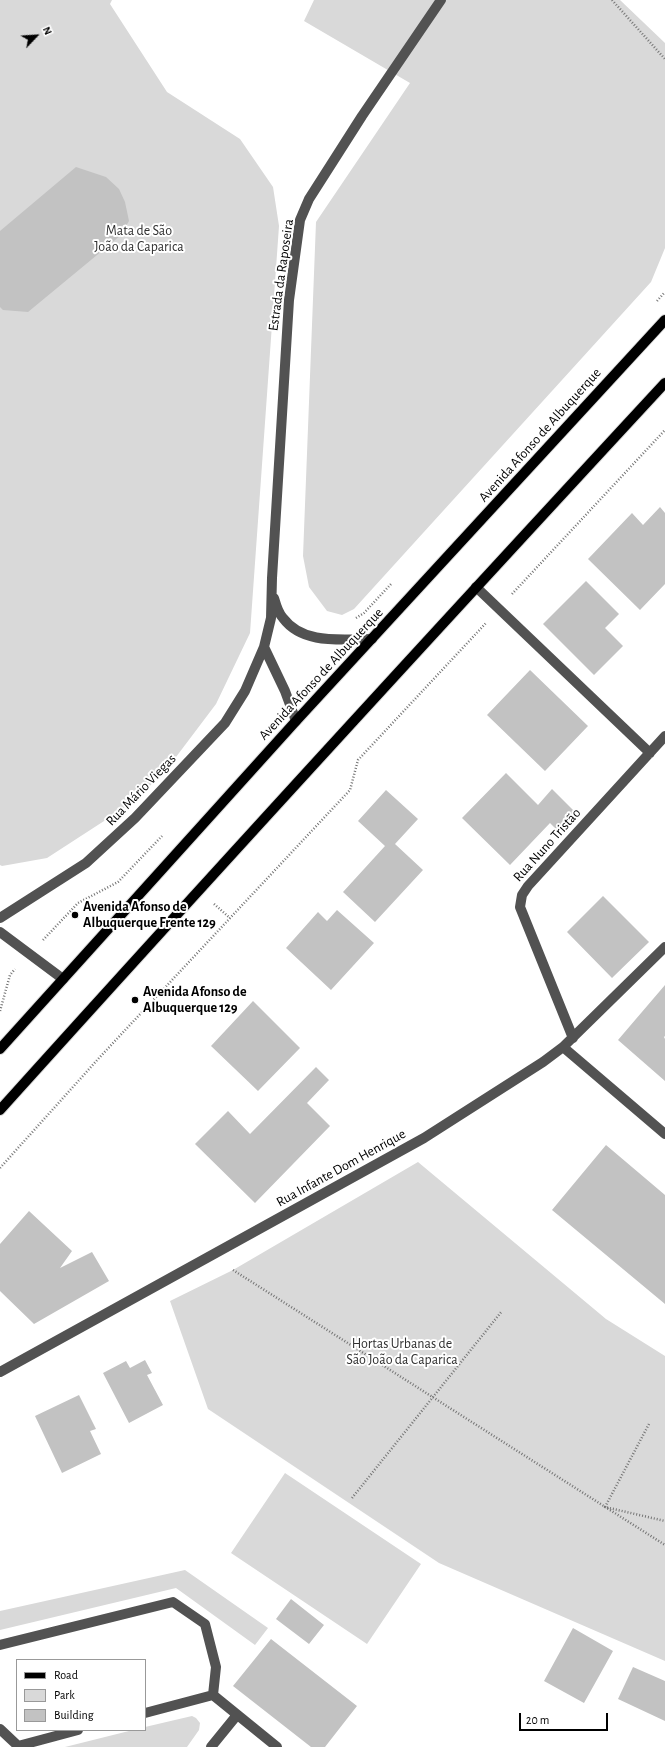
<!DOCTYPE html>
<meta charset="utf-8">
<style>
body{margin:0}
#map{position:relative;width:665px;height:1747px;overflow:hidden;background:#fff;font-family:"Alegreya Sans",sans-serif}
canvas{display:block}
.legend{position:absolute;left:16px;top:1659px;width:130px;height:72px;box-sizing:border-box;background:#fff;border:1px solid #999;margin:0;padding:5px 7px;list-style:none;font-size:12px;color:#000}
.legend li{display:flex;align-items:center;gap:8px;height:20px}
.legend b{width:20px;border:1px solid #999}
.north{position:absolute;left:16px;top:16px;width:40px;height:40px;-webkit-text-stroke:3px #fff;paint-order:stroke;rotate:65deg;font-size:11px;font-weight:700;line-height:16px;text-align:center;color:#000}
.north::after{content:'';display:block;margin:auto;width:14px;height:18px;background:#000;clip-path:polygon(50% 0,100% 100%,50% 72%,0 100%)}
.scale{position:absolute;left:519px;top:1713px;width:89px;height:18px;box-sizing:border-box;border:2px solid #000;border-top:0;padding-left:5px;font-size:12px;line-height:14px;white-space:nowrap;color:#000;-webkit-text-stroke:3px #fff;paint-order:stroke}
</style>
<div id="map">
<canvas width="665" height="1747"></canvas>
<ul class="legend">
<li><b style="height:5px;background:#000"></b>Road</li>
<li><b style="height:11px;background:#d9d9d9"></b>Park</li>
<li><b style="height:11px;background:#c2c2c2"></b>Building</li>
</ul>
<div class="north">N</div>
<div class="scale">20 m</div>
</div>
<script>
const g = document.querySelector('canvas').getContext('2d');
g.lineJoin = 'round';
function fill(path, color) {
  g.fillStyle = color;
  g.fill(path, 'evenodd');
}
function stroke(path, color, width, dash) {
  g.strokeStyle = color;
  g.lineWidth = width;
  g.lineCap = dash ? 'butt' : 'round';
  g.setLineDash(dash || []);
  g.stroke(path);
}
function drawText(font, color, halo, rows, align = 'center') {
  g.font = font + ' "Alegreya Sans",sans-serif';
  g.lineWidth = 4;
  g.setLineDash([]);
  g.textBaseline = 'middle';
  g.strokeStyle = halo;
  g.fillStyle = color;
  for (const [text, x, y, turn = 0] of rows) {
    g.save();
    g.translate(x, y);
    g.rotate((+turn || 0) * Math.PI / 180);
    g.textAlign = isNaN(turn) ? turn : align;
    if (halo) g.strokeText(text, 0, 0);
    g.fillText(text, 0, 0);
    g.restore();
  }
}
fill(new Path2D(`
 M0,0H112L110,4L167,92L240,139L273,187L279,226L250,633L216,704L176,757L138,799L47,858L2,866L0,865Z
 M314,0H620L665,43V248L651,282L354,609L342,615L327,611L309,587L303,556L316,222L410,83L304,21Z
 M418,1162L606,1319L665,1356V1661L439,1563L208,1409L170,1301L233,1270Z
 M285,1473L421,1564L367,1644L231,1553Z
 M185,1570L268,1628L255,1645L176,1588L0,1630V1611Z
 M192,1716L196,1718L200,1723L199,1730L187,1747H65L133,1730H145V1727Z`), '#d9d9d9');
fill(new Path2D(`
 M76,167L106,177L119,189L125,202L129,221L120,236L28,312L3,310L0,307V231Z
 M660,507L665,513V584L640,610L588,559L632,513L643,525Z
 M586,581L619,614L605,628L623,646L594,675L543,624Z
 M530,670L588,726L545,771L487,715Z
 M506,773L538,805L552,789L579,816L561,834L550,823L510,865L462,818Z
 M386,790L418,819L395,844L423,870L375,922L343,892L385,846L358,821Z
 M603,896L649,942L612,978L567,932Z
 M337,910L374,943L331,990L286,948L318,912L327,921Z
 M665,985V1036L664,1037L665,1039V1081L618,1040Z
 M253,1001L300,1048L258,1091L211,1046Z
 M316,1067L329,1080L307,1103L330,1126L255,1203L195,1144L228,1111L250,1134Z
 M606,1145L665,1195V1304L552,1210Z
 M29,1211L72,1251L60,1268L92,1252L109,1281L34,1324L0,1291V1244Z
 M145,1360L152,1373L147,1375L163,1405L129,1423L103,1373L126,1361L130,1368Z
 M79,1395L96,1429L90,1431L101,1454L62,1473L35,1416Z
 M291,1599L324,1625L309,1644L276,1619Z
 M573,1628L613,1651L584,1703L544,1681Z
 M271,1639L357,1706L325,1747H311L233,1686Z
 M633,1667L665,1681V1721L618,1699Z`), '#c2c2c2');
const major = new Path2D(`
 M0,1049L296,721L665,320
 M0,1110C220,866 442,624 665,383`);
stroke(major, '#dbdbdb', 12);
stroke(new Path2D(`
 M612,0L665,59
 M657,301L665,292
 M512,594L665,430
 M356,618L364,613L391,584
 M214,904L230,918
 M43,940L78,903L118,882L162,836
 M0,1011L10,975L15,969
 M0,1168L99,1058L350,790L358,760L486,623
 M233,1270L665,1545
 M649,1424L605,1507L665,1521
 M352,1498L502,1311`), '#747474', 2.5, [1, 2]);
stroke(new Path2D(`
 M476,587L650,753
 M274,598C276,605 278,613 283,618C303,645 341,639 372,639
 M264,647L285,691L296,721
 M0,918L86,863L135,818L225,723L245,691L264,647L271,618L272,578L289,300L300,220L309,199L362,116L441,0
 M0,932L63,979
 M573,1038L520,907L522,895L528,886L665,736
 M563,1047L665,1134
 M0,1372L424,1138L543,1062L563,1047L665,947
 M0,1645L173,1602L205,1624L216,1667L213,1695
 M213,1695L277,1747
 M145,1713L213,1695
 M0,1729L18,1746L78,1730
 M211,1747L237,1715`), '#525252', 10);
stroke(major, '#000', 10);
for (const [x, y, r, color] of [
 [75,915,4,"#000"],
 [135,1000,4,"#000"]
]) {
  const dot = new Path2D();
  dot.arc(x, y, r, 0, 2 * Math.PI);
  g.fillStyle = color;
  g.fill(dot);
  stroke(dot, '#fff', 1.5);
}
drawText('14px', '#303030', '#fff', [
 ["Mata de São",139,231],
 ["João da Caparica",139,247],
 ["Hortas Urbanas de",402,1344],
 ["São João da Caparica",402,1360]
]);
drawText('14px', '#000', '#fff', [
 ["Estrada da Raposeira",281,275,-82],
 ["Avenida Afonso de Albuquerque",540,435,-48],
 ["Avenida Afonso de Albuquerque",321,674,-47],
 ["Rua Mário Viegas",141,790,-46],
 ["Rua Nuno Tristão",547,845,-48],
 ["Rua Infante Dom Henrique",341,1168,-29]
]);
drawText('bold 14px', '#000', '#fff', [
 ["Avenida Afonso de",83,907],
 ["Albuquerque Frente 129",83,923],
 ["Avenida Afonso de",143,992],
 ["Albuquerque 129",143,1008]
], 'left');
</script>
